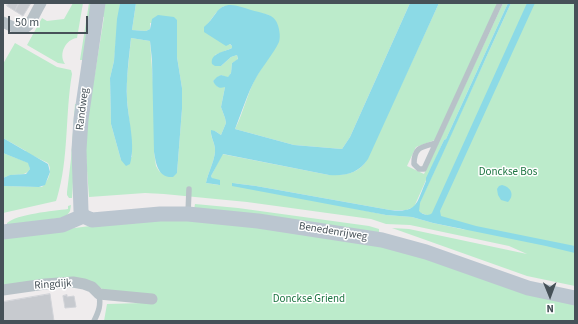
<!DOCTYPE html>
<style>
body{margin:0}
#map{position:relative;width:578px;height:324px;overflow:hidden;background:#efeced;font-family:"Source Sans 3",sans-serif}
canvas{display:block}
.frame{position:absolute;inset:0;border:4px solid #465158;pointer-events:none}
.north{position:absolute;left:530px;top:276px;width:40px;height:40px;-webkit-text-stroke:3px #fff;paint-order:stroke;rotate:179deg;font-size:11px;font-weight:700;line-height:16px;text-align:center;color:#465158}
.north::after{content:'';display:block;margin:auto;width:14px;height:18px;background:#465158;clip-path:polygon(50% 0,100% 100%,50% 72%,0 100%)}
.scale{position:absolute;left:8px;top:16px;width:80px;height:18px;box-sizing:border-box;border:2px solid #465158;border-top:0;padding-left:5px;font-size:12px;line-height:14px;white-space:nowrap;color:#465158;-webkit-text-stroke:3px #fff;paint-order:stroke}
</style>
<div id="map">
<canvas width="578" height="324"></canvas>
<div class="frame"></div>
<div class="north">N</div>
<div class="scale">50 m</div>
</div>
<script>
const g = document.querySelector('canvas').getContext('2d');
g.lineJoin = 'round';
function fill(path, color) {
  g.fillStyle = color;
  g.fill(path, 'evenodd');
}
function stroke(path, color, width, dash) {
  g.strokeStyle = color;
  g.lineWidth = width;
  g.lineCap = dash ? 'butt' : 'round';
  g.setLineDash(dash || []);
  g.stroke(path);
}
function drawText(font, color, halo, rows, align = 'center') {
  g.font = font + ' "Source Sans 3",sans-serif';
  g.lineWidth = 3;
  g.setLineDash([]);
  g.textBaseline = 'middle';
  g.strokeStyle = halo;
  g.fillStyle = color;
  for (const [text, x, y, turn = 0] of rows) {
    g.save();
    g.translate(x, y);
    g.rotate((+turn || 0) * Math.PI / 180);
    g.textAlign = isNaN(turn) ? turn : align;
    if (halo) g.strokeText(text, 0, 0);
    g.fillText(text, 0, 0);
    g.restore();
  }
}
fill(new Path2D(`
 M73,3H83L77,38C66,39 58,54 65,64L58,63L27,45L42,18L47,21L64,19Z
 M89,3H93L84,60H80Z
 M103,3H120L114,61L110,78L111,124L121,160L132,157L130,128L127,100V78L131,38L150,41L154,97V152L156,166L159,171L164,175L177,173L182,109V88L177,57V25L150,23V29L146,31L132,30L136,3H410L350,137L342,149L294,145L235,129C243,113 247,95 255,79C262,66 271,54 279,41L269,15L224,6C215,11 212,20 205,27L232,46V48L215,55V66H221L231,57L237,55L238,60L232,63L231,73L228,78L221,75L213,81L218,87H225L221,107L225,118L226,123L221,135L215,131H211C210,137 216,144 215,152C214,162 208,173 206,183L219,185L212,178L211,176L222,154L329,175C344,175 355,175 365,163L439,3H498L435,140L416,147L407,166L424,174L503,3H508L446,139L444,140L414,207L406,210H390L256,186L232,183L386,215L412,217L433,223L466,230L416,211L511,3H575V286L527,276L392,228L409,229L527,254L509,246L410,225L386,224L371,219L247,202L164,194L145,193L89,197L86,156V119L95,73L104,17L101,16Z
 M15,43L57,67L71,70L72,74C65,114 69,159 57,198L56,201L3,213V186L42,187C48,181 53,171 48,163L25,152L26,151L3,138V64Z
 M75,104H78L72,198H69L67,195V192L71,159Z
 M3,153L29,163L30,169C26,176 19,174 12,175C9,175 6,177 3,178Z
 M195,204L238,208L369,226L379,229V235L194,210Z
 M71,205L70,211L66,217L7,226V223C17,214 53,211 68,209V206Z
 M181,218L377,243L575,303V321H104L107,304L142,303L109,293L99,287L3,288V237L130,221Z`), '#bcebcb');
fill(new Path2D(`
 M120,3H136L132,30L146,31L150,29L152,19L158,15L174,17L177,20V57L182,88V109L177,173L173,177C158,178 156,164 154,152L152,60L150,41L131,38C129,58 126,79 127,99C128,119 136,145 130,164L126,166L121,160L111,124L110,78L114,61L117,19Z
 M410,3H439L368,159C358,174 345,176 329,175L223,154L211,176L212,178L220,180V185L206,183C208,173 214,162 215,152C216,144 210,137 211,130L215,131L221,135L226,123L225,118L221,107L225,87C219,89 216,87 213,81L217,77L221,75L228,77L231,73L232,63L238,59L237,55L231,57L221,66H215L212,64C210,53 224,52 232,48V46L230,44L226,46L204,32V27C209,23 212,18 216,13C225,0 238,6 251,10C260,13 271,13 276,21C279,26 281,36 279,42C274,53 262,67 256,78C247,94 242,112 235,129L294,145L342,149L350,137Z
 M508,3H511C480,70 451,137 420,203L419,211C422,214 428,217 432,213L527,3H535L440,211L441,216L476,226L575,246V253L546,246L433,223L412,217L386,215L232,186V183L256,186L390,210C418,213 416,204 426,181V178L444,140L446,139Z
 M3,138L48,164L50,172L45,185L39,187L3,186V178L10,175L26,174L30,169L28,163L3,153Z
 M502,185C511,187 515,195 508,202L501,200L498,195L497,189L499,186Z`), '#8cdae6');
const building = new Path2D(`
 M8,3H19L15,11L7,6Z
 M19,3H31L23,16L15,11Z
 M50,294L54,321H3V302Z
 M67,295V297L74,296L76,307L65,308L63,296Z`);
fill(building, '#c7cacf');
stroke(building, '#d1d3d8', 1);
stroke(new Path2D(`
 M436,143C421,147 414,147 414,164L419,169H424L500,3
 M188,214L189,189
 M94,321C99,311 101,305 99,294`), '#b8c2c8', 5.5);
stroke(new Path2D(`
 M3,22C30,37 28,25 41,3
 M3,290L45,284L73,282L84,284L92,287L99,294L152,299`), '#b8c2c8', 11);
stroke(new Path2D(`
 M83,216L92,220L160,214H188L258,221L382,240L426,252L528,288L575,298
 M83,216L81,211L79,150L81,119L98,3
 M3,232L62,225L83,216`), '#bbc6d0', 15);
drawText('11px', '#465158', '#fff', [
 ["Randweg",83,109,-83],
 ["Benedenrijweg",333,232,9],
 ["Ringdijk",53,285,-4]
]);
drawText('11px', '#1c7541', '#fff', [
 ["Donckse Bos",508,173],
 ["Donckse Griend",309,300]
]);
</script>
